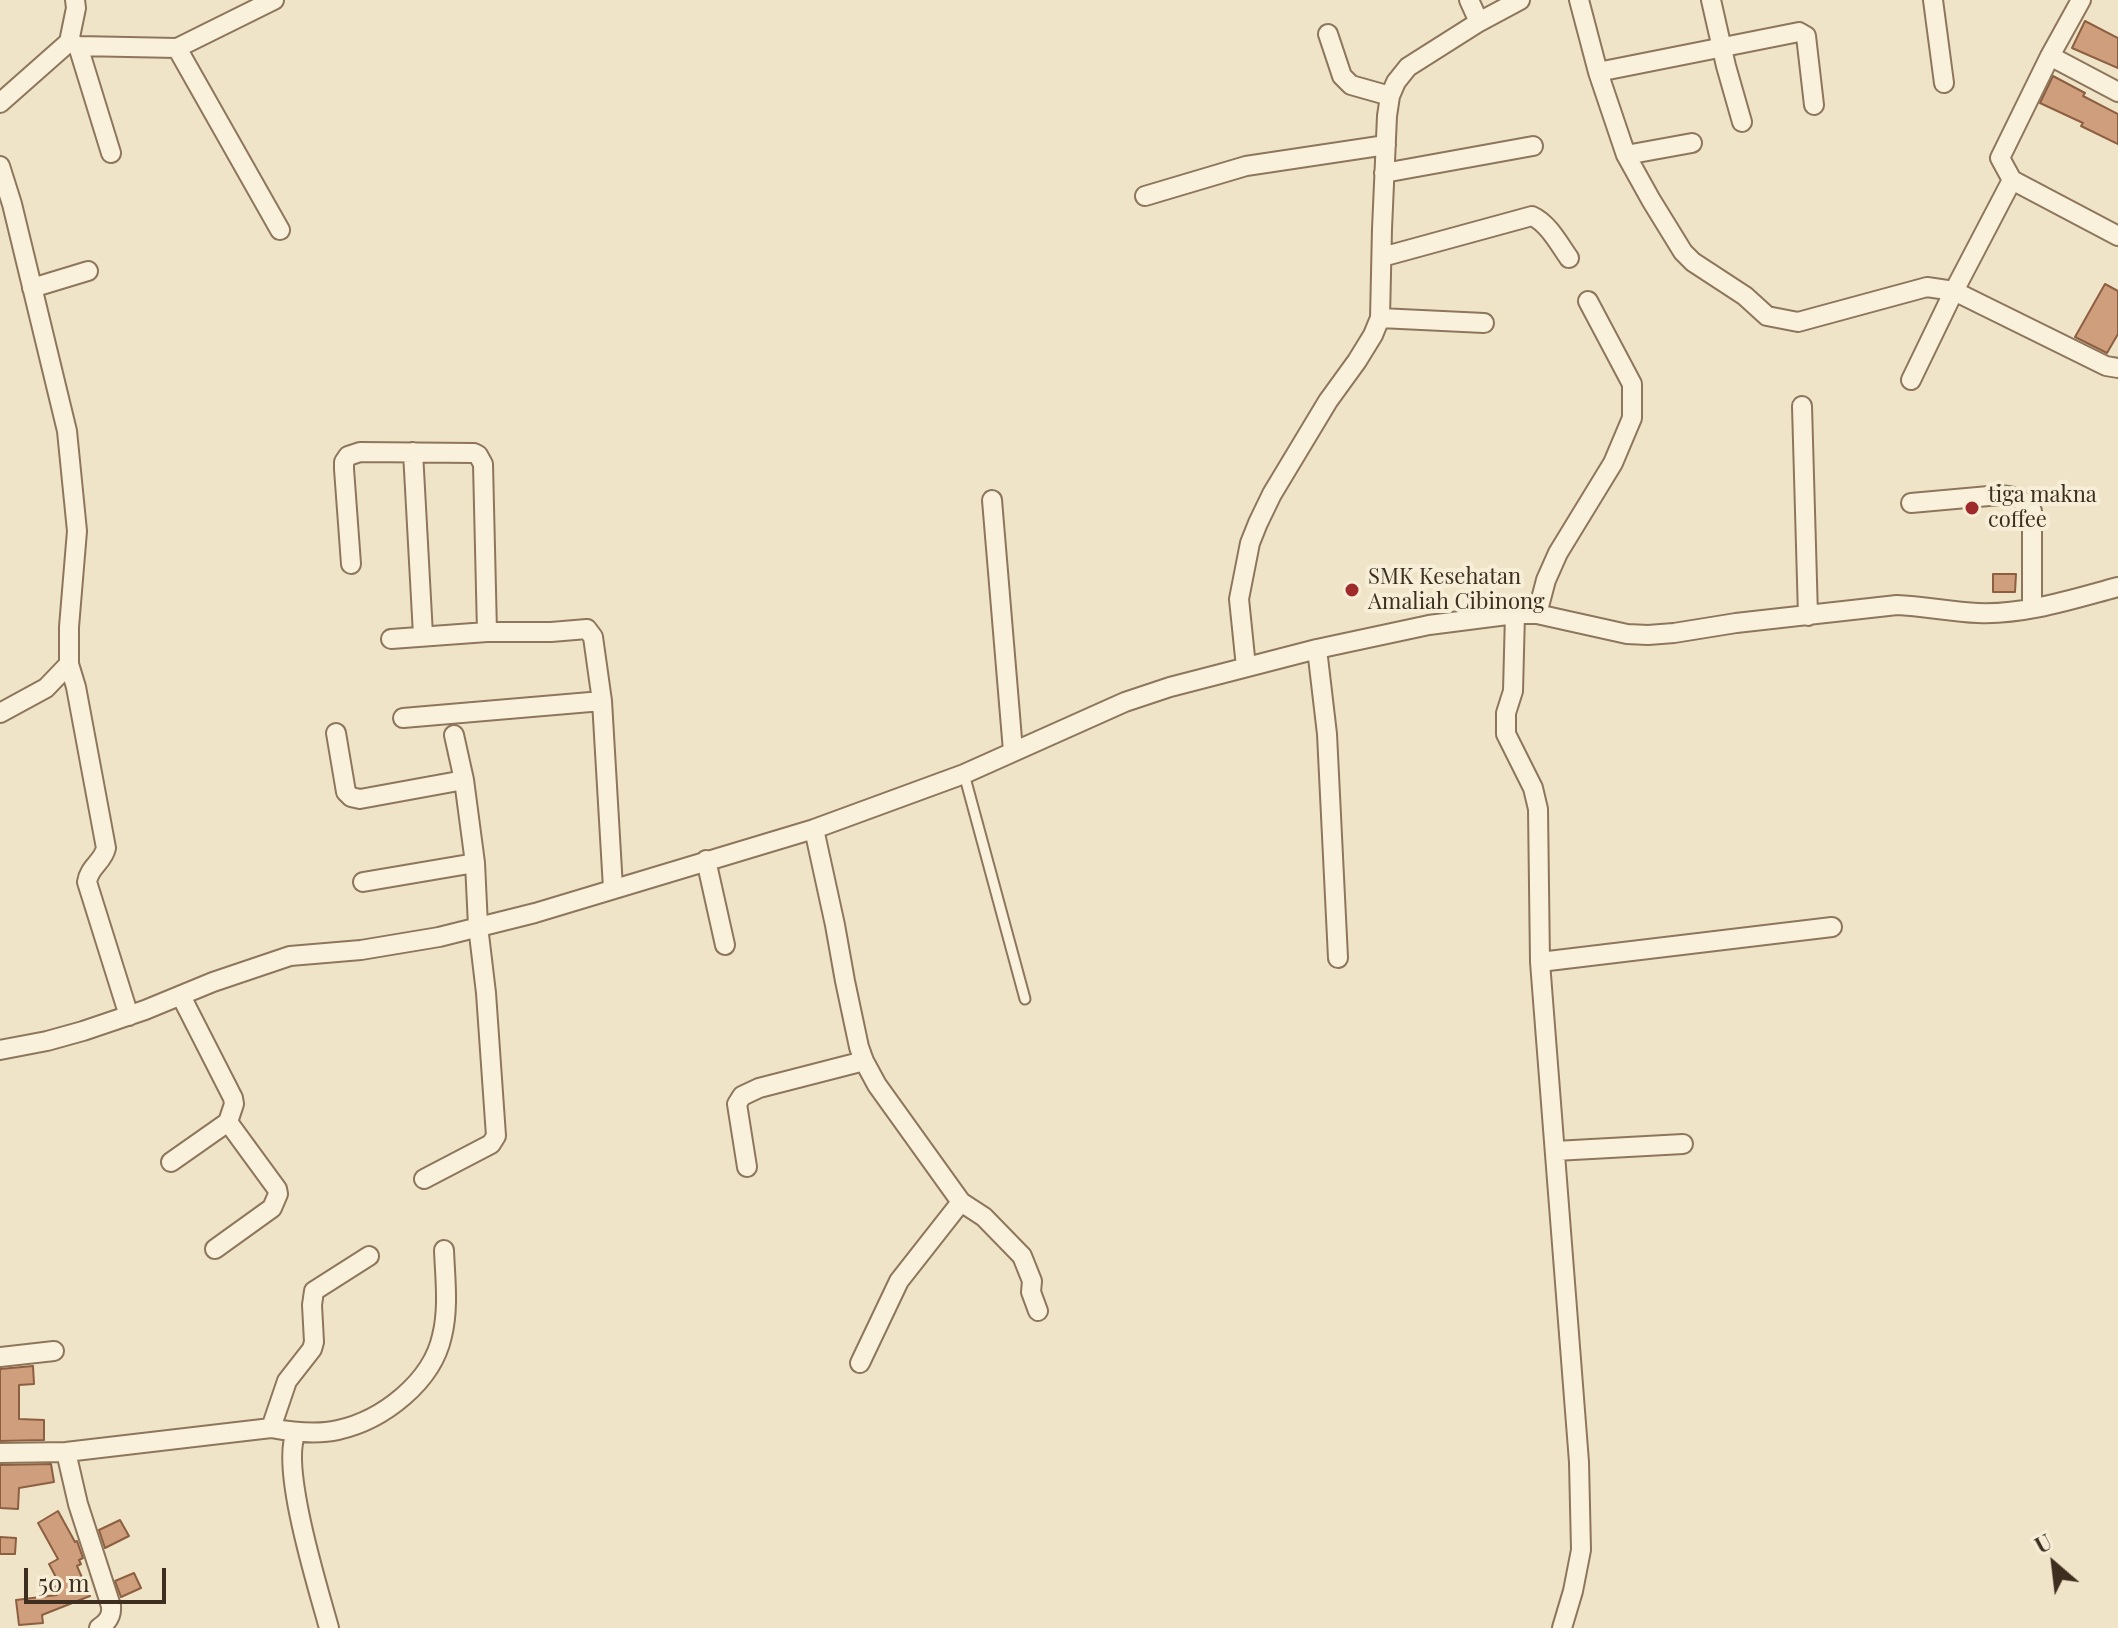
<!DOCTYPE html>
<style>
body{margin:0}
#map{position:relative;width:2118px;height:1628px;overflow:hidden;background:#f0e4c8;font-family:"Playfair Display",serif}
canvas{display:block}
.north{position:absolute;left:2014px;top:1524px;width:80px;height:80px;-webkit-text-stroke:6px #f7eed8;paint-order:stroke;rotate:332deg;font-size:22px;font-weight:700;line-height:32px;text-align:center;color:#3d2e20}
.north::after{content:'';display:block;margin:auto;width:28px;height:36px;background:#3d2e20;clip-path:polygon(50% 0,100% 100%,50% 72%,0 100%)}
.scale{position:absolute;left:24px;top:1568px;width:142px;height:36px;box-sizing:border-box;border:4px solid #3d2e20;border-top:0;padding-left:10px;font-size:24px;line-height:28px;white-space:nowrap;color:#3d2e20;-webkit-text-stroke:6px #f7eed8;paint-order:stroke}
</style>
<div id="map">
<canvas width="2118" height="1628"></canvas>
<div class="north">U</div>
<div class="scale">50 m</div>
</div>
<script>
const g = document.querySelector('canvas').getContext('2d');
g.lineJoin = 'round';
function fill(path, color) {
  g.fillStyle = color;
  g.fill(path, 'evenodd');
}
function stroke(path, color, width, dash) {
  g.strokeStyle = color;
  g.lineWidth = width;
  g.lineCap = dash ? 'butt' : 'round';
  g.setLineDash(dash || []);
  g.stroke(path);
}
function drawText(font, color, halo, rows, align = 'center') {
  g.font = font + ' "Playfair Display",serif';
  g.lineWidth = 8;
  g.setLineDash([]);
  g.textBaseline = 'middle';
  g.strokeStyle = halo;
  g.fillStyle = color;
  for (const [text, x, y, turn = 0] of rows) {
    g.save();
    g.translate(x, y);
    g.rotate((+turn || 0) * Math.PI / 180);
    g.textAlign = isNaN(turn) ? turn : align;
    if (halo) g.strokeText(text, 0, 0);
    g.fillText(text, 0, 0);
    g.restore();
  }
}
const building = new Path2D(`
 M2085,21L2118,38V68L2072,48Z
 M2053,76L2085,93L2083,96L2118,114V144L2081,126L2083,123L2040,103Z
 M2105,284L2118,291V334L2107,353L2075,337Z
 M1993,574H2016L2015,592H1993Z
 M33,1366L34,1384L19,1385V1419L44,1420V1440L0,1441V1369Z
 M51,1464L54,1482L19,1488L18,1509L0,1508V1465Z
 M58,1511L75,1542L77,1541L83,1558L79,1560L81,1564L77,1566L90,1596L42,1615L43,1623L19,1625L16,1600L57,1595L54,1587L60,1585L49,1564L58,1559L38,1523Z
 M120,1520L129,1536L105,1548L99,1530Z
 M0,1537L16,1538L15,1554H0Z
 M134,1573L141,1588L121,1597L115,1581Z`);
fill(building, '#cf9f7d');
stroke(building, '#8d5f41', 2);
const lane = new Path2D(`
 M964,774L1025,999`);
const street = new Path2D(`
 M1469,0L1479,22
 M1579,0L1598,72L1626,155L1651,200L1683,252L1693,262L1745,296L1767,316L1798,322L1927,287L1954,291L2106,366L2118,368
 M1711,0L1726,66L1742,122
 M1933,0L1944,83
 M2081,0L2050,56L2000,158L2012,180L2118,236
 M1328,34L1342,76L1351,85L1390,96
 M69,42L78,46L177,48L274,0
 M78,46L111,153
 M177,48L280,230
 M2050,56L2118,92
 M1598,72L1799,32L1806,36L1814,105
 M0,103L69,42L76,8L75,0
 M1626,155L1692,143
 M0,166L12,204L67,431L77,531L69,627V664L76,687L106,848C103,862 89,867 87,882L129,1016
 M1384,173L1533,146
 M1145,196L1246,166L1386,145
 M1382,257L1532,216C1548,223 1559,244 1569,258
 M32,288L88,271
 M1380,318L1484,323
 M1911,380L1954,291L2012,180
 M1802,406L1808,616
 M413,452L423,635
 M992,500L1013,751
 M1911,503L2000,495C2016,496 2023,499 2032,511V608
 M351,564L344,469V462L348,456L360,452L474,453L478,455L483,464L487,632H551L587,629L593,637L602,701L613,888
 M1515,614L1513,691L1506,713V734L1533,788L1538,809L1540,962L1579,1462L1581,1550L1573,1591L1562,1628
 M1537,614L1546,580L1558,553L1613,463L1632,418V384L1588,301
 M391,639L487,632
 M1317,649L1327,734L1338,958
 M1246,667L1239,599L1250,543L1258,523L1272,494L1328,401L1357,361L1373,335L1380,318L1382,229L1387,116L1390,96L1396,82L1408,67L1479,22L1520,0
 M0,713L46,688L69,664
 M403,718L602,701
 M336,733L346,792L351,797L360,799L464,780
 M814,829L835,925L845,981L859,1047L864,1061L877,1085L961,1202L984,1217L1022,1256L1032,1281L1031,1292L1038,1311
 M706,860L725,945
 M363,882L475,863
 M1540,962L1832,927
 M181,996L233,1098L234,1104L228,1122L277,1189L278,1194L272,1208L215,1249
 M0,1050L47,1041L83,1031L145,1010L213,982L290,956L361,950L439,937L535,913L814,829L964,774L1125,702L1170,687L1317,649L1429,625L1515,614H1537L1627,634L1648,635L1674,633L1736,623L1897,605C1924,606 1951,612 1978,613C2025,615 2073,599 2118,587
 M1555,1151L1683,1144
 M171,1162L228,1122
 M747,1167L737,1104L742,1096L759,1088L864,1061
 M424,1179L491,1144L496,1136L486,993L478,926L475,863L464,780L454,735
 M0,1357L54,1351
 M860,1363L899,1281L961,1202
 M271,1428L287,1381L312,1349L314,1342L312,1305L314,1291L369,1256
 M296,1433C280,1467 318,1588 329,1628
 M66,1452L78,1504L111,1606C112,1616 108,1622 99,1628
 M0,1453L66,1452L271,1428C292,1432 316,1435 338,1430C383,1420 432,1382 442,1336C449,1308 445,1277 444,1250`);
stroke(lane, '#8d765c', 13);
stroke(street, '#8d765c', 22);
stroke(lane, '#faf1dc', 9);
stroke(street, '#faf1dc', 18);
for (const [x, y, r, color] of [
 [1972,508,8,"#9e2a2b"],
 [1352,590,8,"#9e2a2b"]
]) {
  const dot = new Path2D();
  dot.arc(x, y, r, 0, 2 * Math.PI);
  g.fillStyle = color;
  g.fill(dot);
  stroke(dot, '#f7eed8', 3);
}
drawText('22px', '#3d2e20', '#f7eed8', [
 ["tiga makna",1988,495],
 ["coffee",1988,520],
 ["SMK Kesehatan",1368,577],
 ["Amaliah Cibinong",1368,602]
], 'left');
</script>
